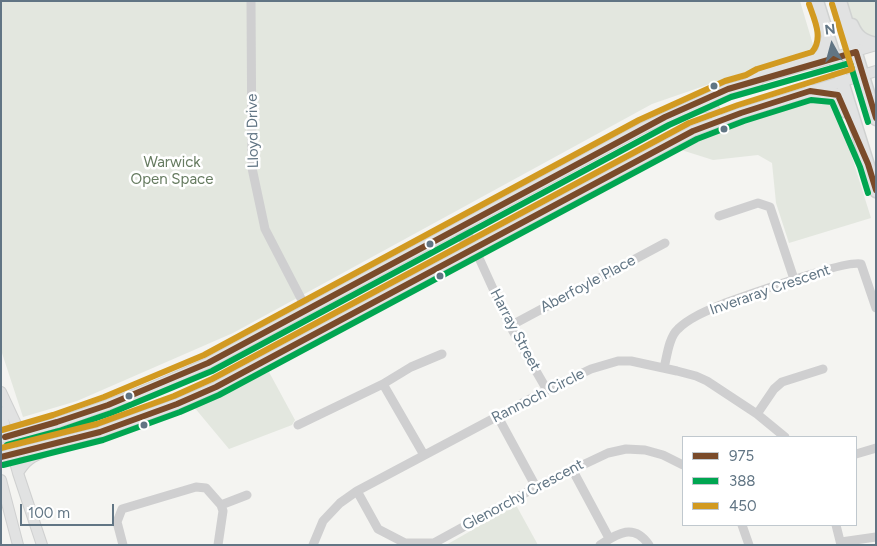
<!DOCTYPE html>
<style>
body{margin:0}
#map{position:relative;width:877px;height:546px;overflow:hidden;background:#f4f4f1;font-family:Figtree,sans-serif}
canvas{display:block}
.frame{position:absolute;inset:0;border:2px solid #617584;pointer-events:none}
.legend{position:absolute;left:682px;top:436px;width:175px;height:90px;box-sizing:border-box;background:#fff;border:1px solid #c0c8ce;margin:0;padding:6px 9px;list-style:none;font-size:15px;color:#617584}
.legend li{display:flex;align-items:center;gap:10px;height:25px}
.legend b{width:25px;border:1px solid #c0c8ce}
.north{position:absolute;left:807px;top:20px;width:50px;height:50px;-webkit-text-stroke:4px #fff;paint-order:stroke;rotate:353deg;font-size:14px;font-weight:700;line-height:20px;text-align:center;color:#617584}
.north::after{content:'';display:block;margin:auto;width:18px;height:22px;background:#617584;clip-path:polygon(50% 0,100% 100%,50% 72%,0 100%)}
.scale{position:absolute;left:20px;top:504px;width:94px;height:22px;box-sizing:border-box;border:2px solid #617584;border-top:0;padding-left:6px;font-size:15px;line-height:18px;white-space:nowrap;color:#617584;-webkit-text-stroke:4px #fff;paint-order:stroke}
</style>
<div id="map">
<canvas width="877" height="546"></canvas>
<div class="frame"></div>
<ul class="legend">
<li><b style="height:6px;background:#7a4b2a"></b>975</li>
<li><b style="height:6px;background:#00a651"></b>388</li>
<li><b style="height:6px;background:#d29a21"></b>450</li>
</ul>
<div class="north">N</div>
<div class="scale">100 m</div>
</div>
<script>
const g = document.querySelector('canvas').getContext('2d');
g.lineJoin = 'round';
function fill(path, color) {
  g.fillStyle = color;
  g.fill(path, 'evenodd');
}
function stroke(path, color, width, dash) {
  g.strokeStyle = color;
  g.lineWidth = width;
  g.lineCap = dash ? 'butt' : 'round';
  g.setLineDash(dash || []);
  g.stroke(path);
}
function drawText(font, color, halo, rows, align = 'center') {
  g.font = font + ' Figtree,sans-serif';
  g.lineWidth = 5;
  g.setLineDash([]);
  g.textBaseline = 'middle';
  g.strokeStyle = halo;
  g.fillStyle = color;
  for (const [text, x, y, turn = 0] of rows) {
    g.save();
    g.translate(x, y);
    g.rotate((+turn || 0) * Math.PI / 180);
    g.textAlign = isNaN(turn) ? turn : align;
    if (halo) g.strokeText(text, 0, 0);
    g.fillText(text, 0, 0);
    g.restore();
  }
}
fill(new Path2D(`
 M1,1H800L814,48L652,104L233,333L77,401L23,417L1,350Z
 M847,1H876V36L874,37L855,29Z
 M832,93L871,218L789,243L776,203L772,163L758,155L713,160L675,148L696,136Z
 M269,372L295,420L292,425L229,449L194,407Z
 M516,505L538,545H446Z`), '#e3e7df');
const major = new Path2D(`
 M812,64L876,45
 M690,111L704,107L713,108L715,111L718,122
 M1,392L16,424L24,432
 M1,412L18,473L42,545
 M1,438C73,421 141,393 208,363L643,128L728,89L758,81
 M1,457L100,432L177,404L216,387L693,131L741,113L876,71
 M18,473C25,461 32,456 46,451
 M1,480L18,545`);
const highway = new Path2D(`
 M817,1L876,191
 M840,1L876,119
 M852,25C857,37 863,41 876,44
 M750,83L759,77L817,60L824,52L828,36
 M810,91L831,93L838,95L845,111`);
stroke(major, '#cfd0d0', 12);
stroke(highway, '#d0d2d1', 15);
stroke(new Path2D(`
 M251,1L252,168L265,229L307,310
 M719,216L758,203L770,207L794,279
 M464,225L510,326L547,390
 M457,229L472,255
 M510,326L665,243
 M664,368C667,356 669,337 678,329C690,317 709,310 725,303C745,296 847,259 861,264L876,308
 M383,384L424,455
 M757,414L774,389L782,382L823,369
 M498,417L536,487
 M298,425L383,384L411,367L442,354
 M856,454L876,448
 M572,469L609,538
 M357,491L378,529L405,543H434L536,487L608,453L626,449L645,450L663,455L683,465
 M221,505L247,495
 M742,525L749,545
 M836,525L841,545
 M841,542L876,537
 M123,545L117,522L122,509L196,487L206,488L221,505L223,511L218,545
 M313,545L323,521L340,503L357,491L547,390L591,369L618,361H631L677,371L696,376L707,381L757,414L785,437
 M600,545C618,533 634,523 649,545`), '#cfcfd0', 9);
stroke(major, '#e1e2e2', 10);
stroke(highway, '#e1e2e2', 12);
stroke(new Path2D(`
 M5,437L57,422L108,405L208,363L665,117L728,89L856,52L876,118
 M1,457L100,432L177,404L216,387L693,131L741,113L810,91L838,95L868,164L876,190`), '#7a4b2a', 6);
stroke(new Path2D(`
 M7,445L59,431L111,413L212,371L669,125L731,97L850,63L868,122
 M3,465L103,440L180,412L219,395L697,139L744,121L811,100L832,102L860,167L868,193`), '#00a651', 6);
stroke(new Path2D(`
 M2,430L53,415L104,397L204,355L639,120L725,81L746,75L757,69L812,52C824,38 814,19 809,4
 M1,448L97,424L174,396L212,379L689,123L738,105L852,69L832,4`), '#d29a21', 6);
for (const [x, y, r, color] of [
 [714,86,4.5,"#617584"],
 [724,129,4.5,"#617584"],
 [430,244,4.5,"#617584"],
 [440,276,4.5,"#617584"],
 [129,396,4.5,"#617584"],
 [144,425,4.5,"#617584"]
]) {
  const dot = new Path2D();
  dot.arc(x, y, r, 0, 2 * Math.PI);
  g.fillStyle = color;
  g.fill(dot);
  stroke(dot, '#fff', 2);
}
drawText('15px', '#617584', '#fff', [
 ["Lloyd Drive",253,131,-91],
 ["Aberfoyle Place",588,284,-28],
 ["Inveraray Crescent",770,290,-19],
 ["Harray Street",515,330,62],
 ["Rannoch Circle",538,396,-27],
 ["Glenorchy Crescent",523,495,-28]
]);
drawText('15px', '#667b60', '#fff', [
 ["Warwick",172,163],
 ["Open Space",172,180]
]);
</script>
